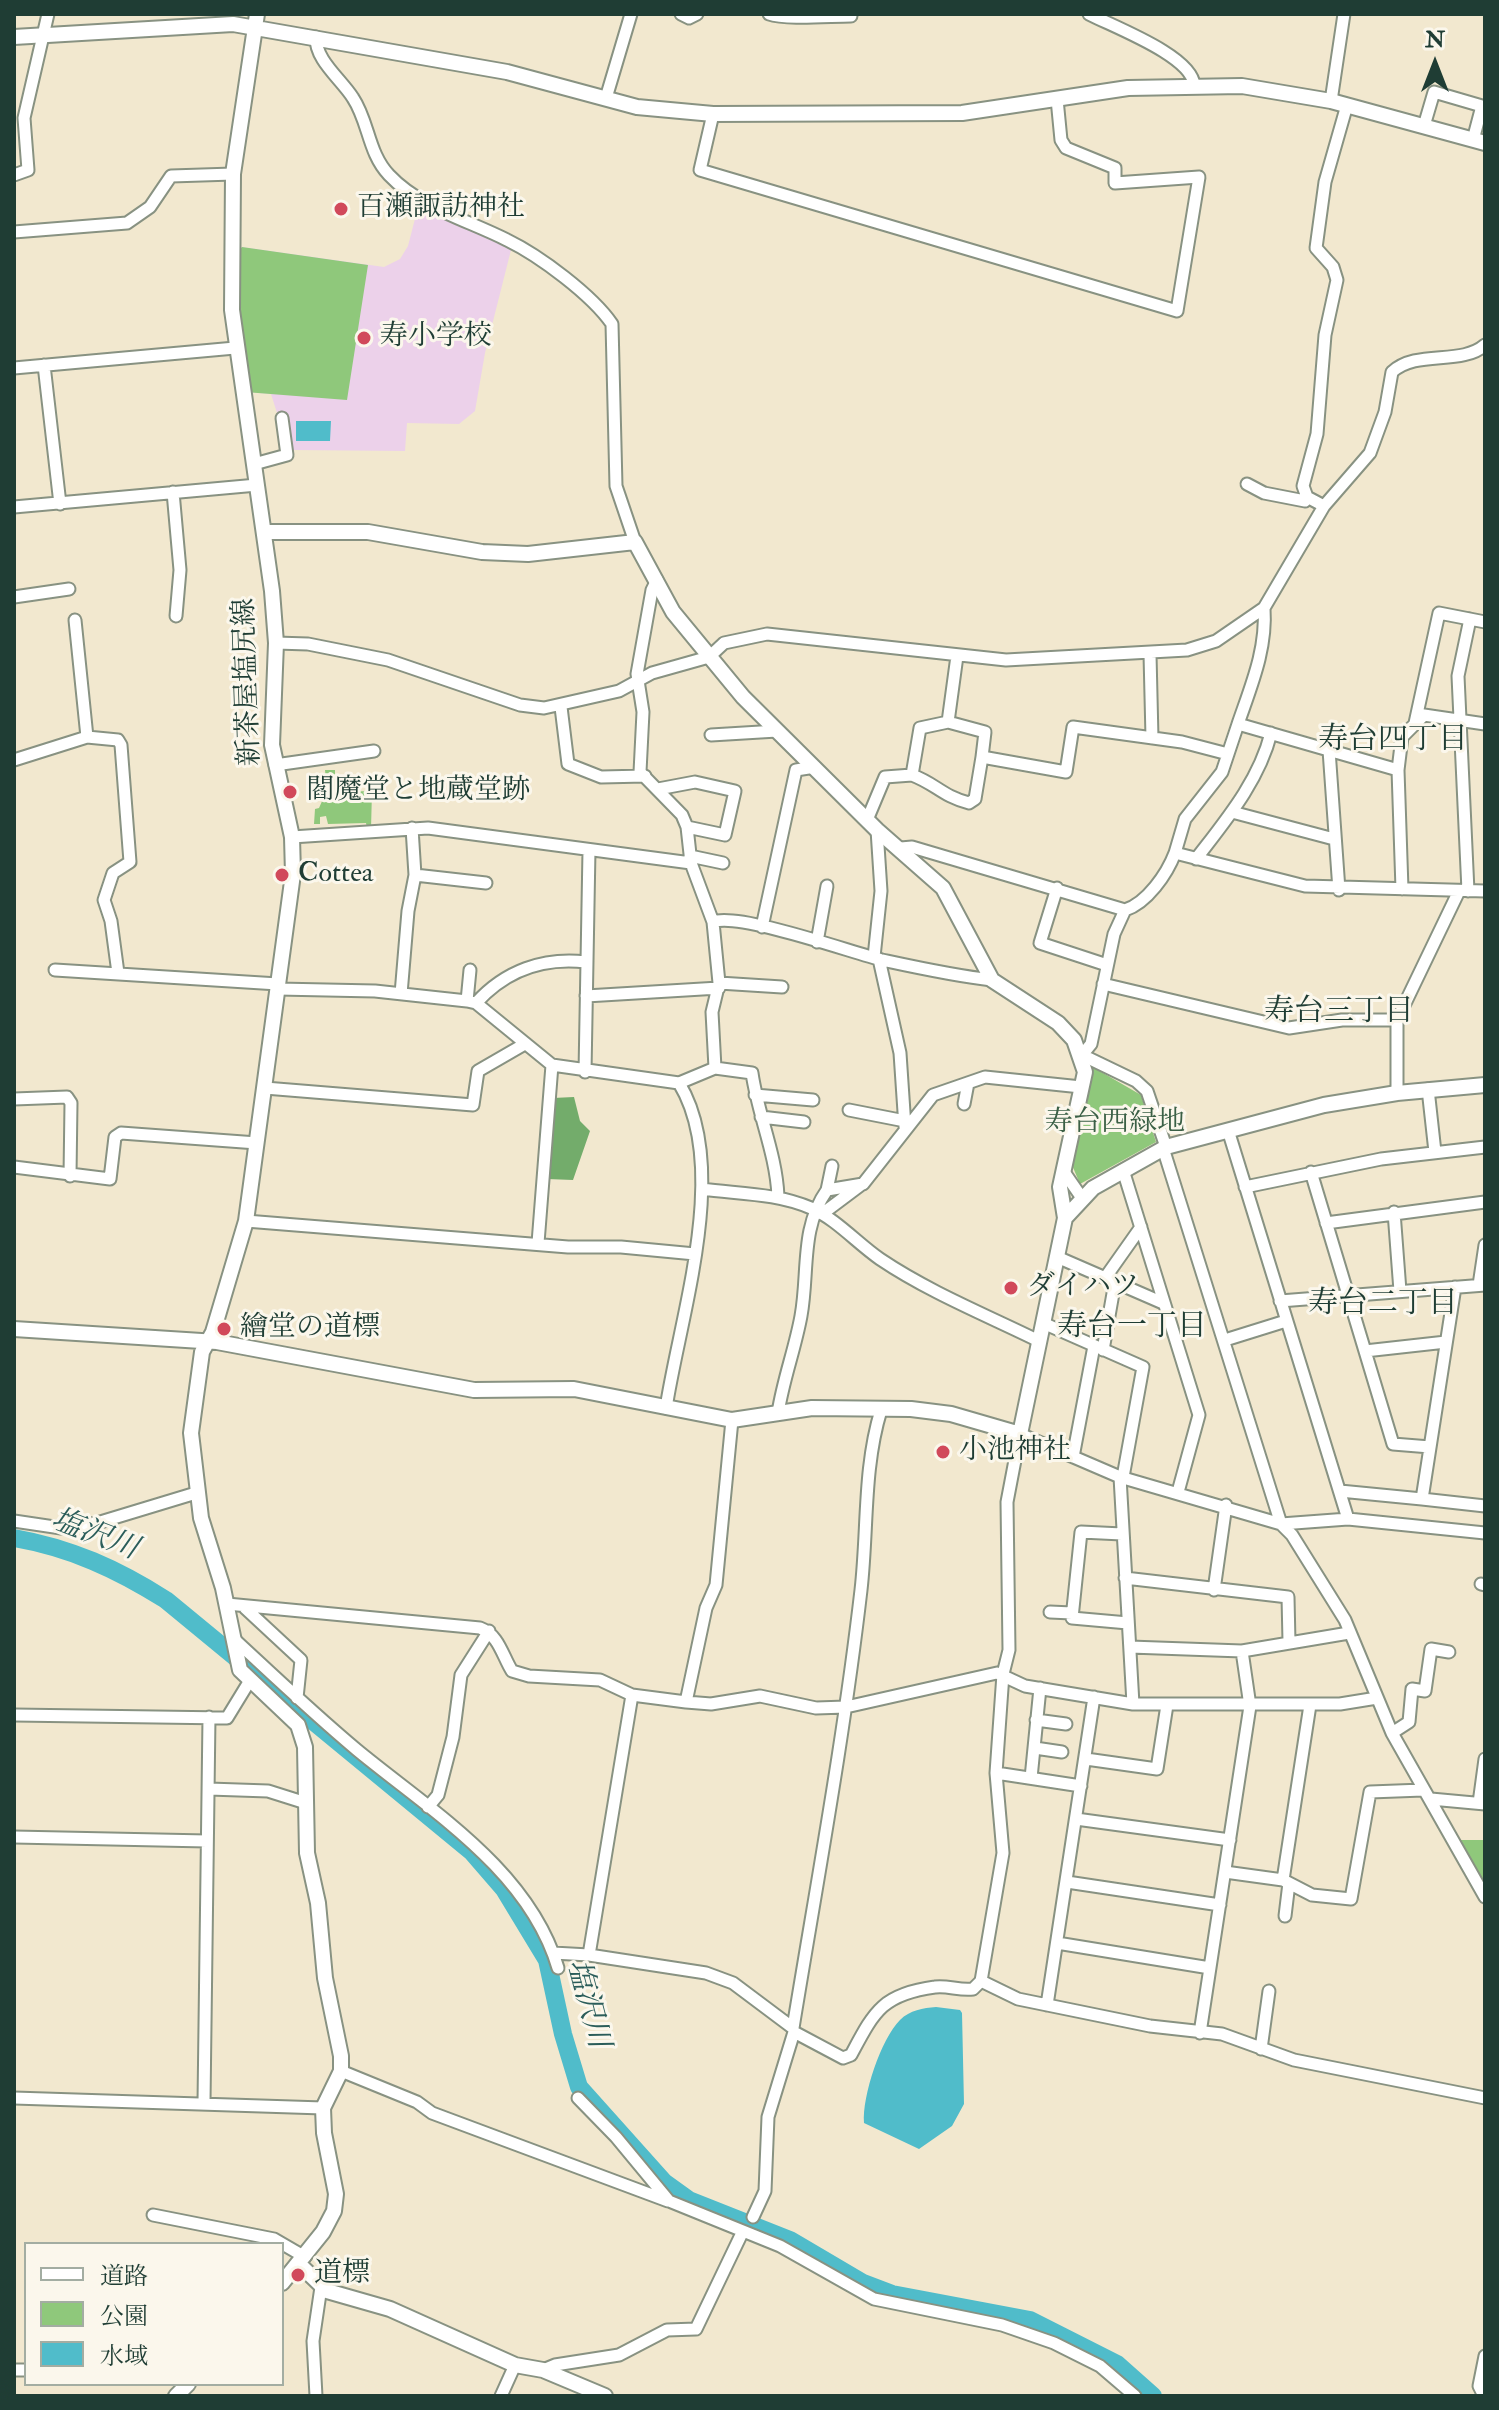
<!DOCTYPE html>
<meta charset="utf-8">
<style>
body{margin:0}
#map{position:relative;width:1499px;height:2410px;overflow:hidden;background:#f2e8cf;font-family:"IM FELL Double Pica","Noto Serif JP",serif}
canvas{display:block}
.frame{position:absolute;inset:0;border:16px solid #1f3d34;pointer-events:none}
.legend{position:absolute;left:24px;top:2242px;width:260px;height:144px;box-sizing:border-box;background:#fbf7ec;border:2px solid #a3ada2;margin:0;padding:10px 14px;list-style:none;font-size:24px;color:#1f3d34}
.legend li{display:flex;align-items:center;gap:16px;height:40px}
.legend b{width:40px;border:2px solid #a3ada2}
.north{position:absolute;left:1395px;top:24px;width:80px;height:80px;-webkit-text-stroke:6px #fbf7ec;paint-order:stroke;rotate:0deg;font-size:22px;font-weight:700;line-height:32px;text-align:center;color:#1f3d34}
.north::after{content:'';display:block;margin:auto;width:28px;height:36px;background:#1f3d34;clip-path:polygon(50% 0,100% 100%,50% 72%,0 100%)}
</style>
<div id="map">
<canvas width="1499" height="2410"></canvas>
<div class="frame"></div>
<ul class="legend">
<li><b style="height:10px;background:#fff"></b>道路</li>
<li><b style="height:22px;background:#8fc87b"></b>公園</li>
<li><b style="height:22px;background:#50bcca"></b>水域</li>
</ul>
<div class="north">N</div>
</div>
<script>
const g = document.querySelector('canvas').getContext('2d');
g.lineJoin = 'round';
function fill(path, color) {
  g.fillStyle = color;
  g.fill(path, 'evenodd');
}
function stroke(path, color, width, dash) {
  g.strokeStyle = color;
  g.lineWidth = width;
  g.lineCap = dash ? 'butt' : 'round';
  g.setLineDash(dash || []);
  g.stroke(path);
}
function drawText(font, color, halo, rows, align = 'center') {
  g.font = font + ' "IM FELL Double Pica","Noto Serif JP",serif';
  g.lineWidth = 6;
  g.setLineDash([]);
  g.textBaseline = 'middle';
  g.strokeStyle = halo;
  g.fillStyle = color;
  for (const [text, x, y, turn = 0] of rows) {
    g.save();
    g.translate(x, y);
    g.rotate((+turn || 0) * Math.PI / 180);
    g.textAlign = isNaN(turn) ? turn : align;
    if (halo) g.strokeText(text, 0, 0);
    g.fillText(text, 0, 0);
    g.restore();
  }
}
fill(new Path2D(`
 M419,203L512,246L485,353L475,411L459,424L407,423L405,451L291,450L288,416H278L271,394L245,392L238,251L242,247L384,267L400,259L408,246Z`), '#ecd1ea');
fill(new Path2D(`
 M242,247L368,265L347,400L245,392L237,322L238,251Z
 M325,770H335V792L372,791L371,829L367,828L366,823L328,824L326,816L320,817V824H314L315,809L319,808L327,790Z
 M1091,1066L1141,1095L1156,1142L1080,1184L1072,1165Z
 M1458,1840H1485V1888Z`), '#8fc87b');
fill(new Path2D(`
 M574,1097L580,1121L590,1131L573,1180L547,1179L553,1098Z`), '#73ac6b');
fill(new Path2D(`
 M296,421H331L330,441H296Z
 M936,2007L960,2010L962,2013L964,2104L952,2126L919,2149L864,2123C862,2096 881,2039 900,2020C910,2010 923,2008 936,2007Z`), '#50bcca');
stroke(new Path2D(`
 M14,1538C71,1548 117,1569 166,1600L472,1852L504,1889L547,1960L563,2034L579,2087L664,2182L689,2200L790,2240L863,2283L892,2294L1030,2320L1117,2364L1153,2396`), '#50bcca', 18);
const street = new Path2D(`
 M681,14L689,18L697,14
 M769,14C786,20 830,16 851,16
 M1089,14C1114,27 1192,56 1194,85
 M316,37C315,60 341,79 353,98C369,122 368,153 389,175C420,208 468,220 507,240C540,256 592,295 612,324L616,486L635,542
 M606,98L631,14
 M1331,101L1344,14
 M713,114L700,170L1177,311L1199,177L1115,183V168L1066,148L1061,140L1057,99
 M1424,126L1434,92L1482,106L1473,140
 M14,175L28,170L24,118L48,14
 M14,232L127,223L150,207L171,176L233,174
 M44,365L60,504
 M14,368L235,348
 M254,464L287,455L282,418
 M1247,484L1264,493L1305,501L1307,497L1324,506
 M173,492L180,570L176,616
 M1307,497L1303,486L1317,434L1325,335L1337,280L1333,267L1316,248L1325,182L1347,105
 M14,507L257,485
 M657,580L652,590L637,674L643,712L640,772L682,815L687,827L691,863L713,922L719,983L712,1012L715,1068
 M14,597L69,589
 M1264,608C1267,649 1251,686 1238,724L1398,770
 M75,620L87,737
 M276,643L308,644L388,660L520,705L544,708L619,691L652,673L709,657L724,643L767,634L1006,660L1187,650L1216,641L1264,608L1324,506L1370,453L1385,412L1392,372C1417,349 1461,366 1485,345
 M1150,654L1152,738
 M561,707L568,764L601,777L645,776
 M948,722L957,656
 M1415,723L1439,613L1485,622
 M711,735L777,731
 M1329,750L1339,890
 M14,760L87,737L118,740L121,745L130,862L113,873L104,900L111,921L118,973
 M275,765L374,751
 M912,775C936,784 942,796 969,803L975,799L982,757
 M658,789L695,782L735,791L725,835L687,827
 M1232,812L1334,839
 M867,820L885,777L912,775L920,728L948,722L985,732L982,757L1066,772L1073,727L1182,742L1228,754
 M292,837L428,828L691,863
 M901,848L912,847L1125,910C1147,903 1167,874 1175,853L1305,886L1485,891
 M1175,853L1185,819L1222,772L1238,724
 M690,856L723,863
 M1196,859C1226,820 1259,781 1271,733
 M415,875L486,883
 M1057,888L1040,943L1107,965
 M1402,889L1398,770L1402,737L1424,715L1485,724
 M1468,891L1458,676L1470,619
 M1125,910L1114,934L1091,1044L1082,1055L1136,1081L1147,1091L1166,1147
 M713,922C738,912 850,952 882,960C919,968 955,976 992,980
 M762,927L796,770L815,767
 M817,942L827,886
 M874,957L881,891L877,830
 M879,959L900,1053L905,1127
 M55,970L278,984
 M719,983L782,987
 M1103,984L1289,1028L1342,1020H1397V1093
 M278,989L375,991L467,1001L476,1003L552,1065L679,1083L715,1068L752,1073C758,1115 776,1153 778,1196
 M401,994L408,911L415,875L412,828
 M586,996L719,988
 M467,1001L470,970
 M476,1003C505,971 543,957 586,962
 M1397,1020L1459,891
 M585,1072L589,850
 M265,1088L473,1105L478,1071L523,1045
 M1428,1089L1435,1152
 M755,1095L813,1100
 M14,1099L67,1097L71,1103L70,1176
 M964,1104L968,1083
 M849,1110L905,1121
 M761,1117L804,1122
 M1228,1130L1348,1519
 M1163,1148L1281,1524
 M14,1167L110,1179L115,1137L121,1133L257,1143
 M1123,1170L1199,1415L1178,1492
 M1064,1172L1082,1198
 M1311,1172L1393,1444L1430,1447
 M1245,1187L1381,1159L1485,1147
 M702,1189C739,1194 776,1193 811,1208C836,1219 857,1243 880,1259C929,1292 986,1315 1039,1341
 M827,1190L832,1166
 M1394,1212L1400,1291
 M822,1214L862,1184
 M246,1221L568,1247H621L695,1254
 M1326,1223L1485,1202
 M538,1243L552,1065
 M1057,1257L1163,1303
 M1105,1278L1141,1227
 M1479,1285L1485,1245
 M1455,1287L1422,1499L1485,1506
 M1280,1301L1485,1285
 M1043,1323L1143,1367L1123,1477
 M1225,1340L1286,1321
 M1103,1350L1115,1282
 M1365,1351L1446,1342
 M666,1408C680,1316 731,1168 679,1083
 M778,1413C783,1380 795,1349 801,1316C809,1273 800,1228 827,1190L863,1184L933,1095L985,1077L1081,1087
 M1073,1457L1094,1346
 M1120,1477L1133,1704
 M1340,1491L1422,1499
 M14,1521L61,1528L97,1523L196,1493
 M1281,1524L1348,1519L1485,1533
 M1122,1534L1081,1532L1072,1618L1128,1623
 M1125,1578L1288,1597L1289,1642
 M1481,1584L1485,1585
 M1214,1590L1226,1505
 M227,1604L480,1628C499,1635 502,1655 512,1671L529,1676L600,1680L632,1695L686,1702L711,1704L760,1696L816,1708L846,1707L997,1673L1025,1686L1133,1704H1340L1377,1698
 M245,1608L301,1660L297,1698
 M1050,1612L1072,1613
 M234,1639C275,1677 315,1715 357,1750C431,1811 529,1870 558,1968
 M1130,1647L1242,1651L1349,1633
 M632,1695L589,1955L706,1973L733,1983L793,2028C817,1882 844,1737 861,1590C868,1529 863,1469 881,1410
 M686,1702L706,1608L716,1585L732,1420
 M14,1715L227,1718L249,1682
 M1036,1720L1066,1724
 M1392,1733L1409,1722L1412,1689L1425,1691L1431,1649L1449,1652
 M1035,1748L1062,1752
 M1086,1759L1157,1769L1167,1705
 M996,1773L1081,1786
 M1031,1778L1040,1688
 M209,1789L268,1791L306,1803
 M1431,1799L1485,1804
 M1479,1803L1485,1759
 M428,1807L438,1795L453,1737L461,1675L489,1631
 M1076,1819L1230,1840
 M14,1837L207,1841
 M1225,1872L1283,1880L1310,1705
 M1283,1880L1312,1895L1351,1899L1370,1792L1423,1790
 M1067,1882L1220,1905
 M1285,1916L1289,1883
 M1057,1943L1210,1968
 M553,1953L589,1955
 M981,1981L1018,1999L1150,2026L1222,2034L1294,2060L1485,2098
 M1047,2005L1094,1697
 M1200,2033L1250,1706L1242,1651
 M1261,2049L1269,1991
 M341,2071L417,2102L432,2113L668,2201
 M14,2098L323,2108
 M578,2098L616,2137L669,2201L780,2246L874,2299L1002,2325L1054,2343L1100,2366L1135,2396
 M204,2102L209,1717
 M153,2215L274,2239L305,2257
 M753,2217L765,2191L768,2117L794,2032L843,2058L851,2055C874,2012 882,1994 935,1987C947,1985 960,1991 973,1989L981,1981L1003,1853L996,1773L1003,1674L1009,1650L1007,1502L1020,1434L1120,1477L1281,1524L1292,1535L1345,1620L1392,1733L1485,1897
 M14,2370H26
 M543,2370L555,2365L619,2355L667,2330L696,2329L742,2233
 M316,2396L313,2341L321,2287
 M501,2396L515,2365
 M1484,2396L1479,2386L1485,2356`);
const secondary = new Path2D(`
 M257,14L233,174L232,310L272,591L276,643L272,745L292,837L293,874L246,1221L213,1332L202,1352L191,1433L201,1518L223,1588L240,1670L298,1725L305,1747L307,1853L318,1903L325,1978L341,2056V2071L323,2108L324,2133L336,2194L334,2211L323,2232L282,2283
 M14,37L233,24L507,72L637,107L713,114L962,113L1128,88L1242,86L1331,101L1485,143
 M1065,1218L1093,1188L1166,1147L1324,1105L1397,1093L1485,1085
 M14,1329L217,1342L474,1390L574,1389L732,1420L812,1408L911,1409L951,1414L1020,1434L1065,1218L1060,1187L1085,1072L1074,1040L1058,1023L992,980L943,888L877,830L743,697L673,612L635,542L528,554L482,552L368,532H266
 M299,2264L327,2291L390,2309L515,2365L543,2370L605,2396
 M176,2396L188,2384`);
stroke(street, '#889282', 15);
stroke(secondary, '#889282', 18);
stroke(street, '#fff', 11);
stroke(secondary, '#fff', 14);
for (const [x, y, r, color] of [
 [341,209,8,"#d1495b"],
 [364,338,8,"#d1495b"],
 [290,792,8,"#d1495b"],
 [282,875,8,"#d1495b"],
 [1011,1288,8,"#d1495b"],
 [224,1329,8,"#d1495b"],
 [943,1452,8,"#d1495b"],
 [298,2275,8,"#d1495b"]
]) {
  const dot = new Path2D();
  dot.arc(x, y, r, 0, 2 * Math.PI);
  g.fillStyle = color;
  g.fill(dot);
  stroke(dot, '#fbf7ec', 3);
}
drawText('28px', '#1f3d34', '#fbf7ec', [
 ["百瀬諏訪神社",357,209],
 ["寿小学校",380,338],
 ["閻魔堂と地蔵堂跡",306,792],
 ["Cottea",298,875],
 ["ダイハツ",1027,1288],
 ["繪堂の道標",240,1329],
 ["小池神社",959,1452],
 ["道標",314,2275]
], 'left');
drawText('28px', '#1f3d34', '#fbf7ec', [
 ["新茶屋塩尻線",249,682,-92]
]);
drawText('28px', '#3b6046', '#fbf7ec', [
 ["寿台西緑地",1115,1124]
]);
drawText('30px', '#1f3d34', '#fbf7ec', [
 ["寿台四丁目",1393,742],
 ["寿台三丁目",1339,1014],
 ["寿台二丁目",1383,1306],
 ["寿台一丁目",1132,1329]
]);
drawText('italic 30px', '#2b5d5a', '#fbf7ec', [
 ["塩沢川",94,1536,21],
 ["塩沢川",586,2004,75]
]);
</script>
